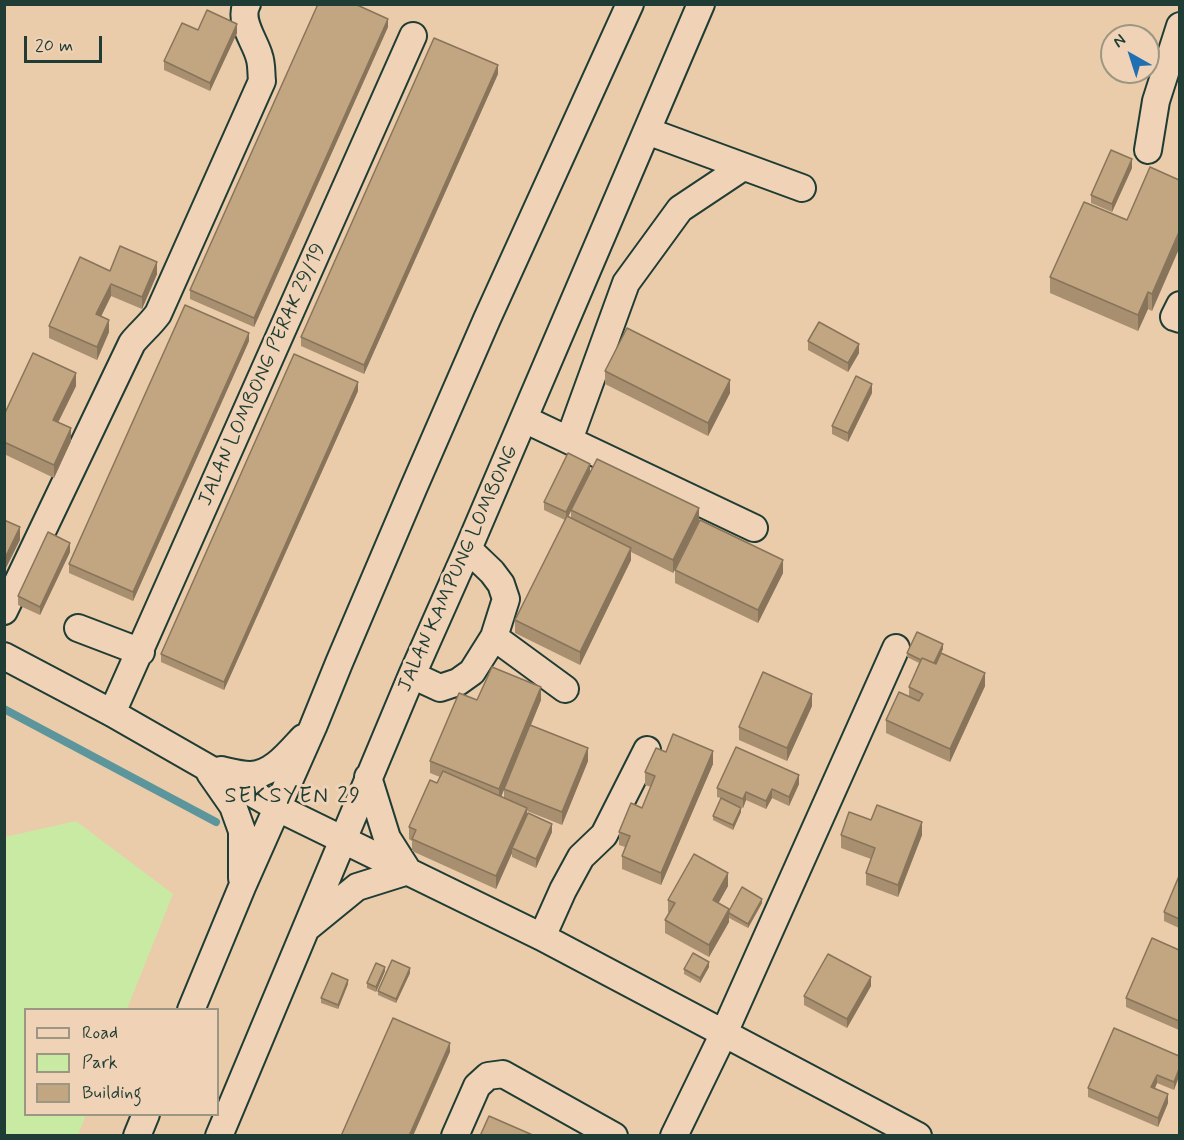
<!DOCTYPE html>
<style>
body{margin:0}
#map{position:relative;width:1184px;height:1140px;overflow:hidden;background:#eacbaa;font-family:Mynerve,sans-serif}
canvas{display:block}
.frame{position:absolute;inset:0;border:6px solid #1f3d34;pointer-events:none}
.legend{position:absolute;left:24px;top:1008px;width:195px;height:108px;box-sizing:border-box;background:#f0d3b6;border:2px solid #9c9782;margin:0;padding:8px 10px;list-style:none;font-size:18px;color:#1f3d34}
.legend li{display:flex;align-items:center;gap:12px;height:30px}
.legend b{width:30px;border:2px solid #9c9782}
.north{position:absolute;left:1100px;top:24px;width:60px;height:60px;box-sizing:border-box;background:#f0d3b6;border:2px solid #9c9782;border-radius:50%;rotate:321deg;font-size:16px;font-weight:700;line-height:24px;text-align:center;color:#1f3d34}
.north::after{content:'';display:block;margin:auto;width:21px;height:27px;background:#1f6fb2;clip-path:polygon(50% 0,100% 100%,50% 72%,0 100%)}
.scale{position:absolute;left:24px;top:36px;width:78px;height:27px;box-sizing:border-box;border:3px solid #1f3d34;border-top:0;padding-left:8px;font-size:18px;line-height:21px;white-space:nowrap;color:#1f3d34;-webkit-text-stroke:4px #f0d3b6;paint-order:stroke}
</style>
<div id="map">
<canvas width="1184" height="1140"></canvas>
<div class="frame"></div>
<ul class="legend">
<li><b style="height:8px;background:#f0d3b6"></b>Road</li>
<li><b style="height:16px;background:#c9eaa3"></b>Park</li>
<li><b style="height:16px;background:#c2a681"></b>Building</li>
</ul>
<div class="north">N</div>
<div class="scale">20 m</div>
</div>
<script>
const g = document.querySelector('canvas').getContext('2d');
g.lineJoin = 'round';
function fill(path, color) {
  g.fillStyle = color;
  g.fill(path, 'evenodd');
}
function stroke(path, color, width, dash) {
  g.strokeStyle = color;
  g.lineWidth = width;
  g.lineCap = dash ? 'butt' : 'round';
  g.setLineDash(dash || []);
  g.stroke(path);
}
function drawText(font, color, halo, rows, align = 'center') {
  g.font = font + ' Mynerve,sans-serif';
  g.lineWidth = 6;
  g.setLineDash([]);
  g.textBaseline = 'middle';
  g.strokeStyle = halo;
  g.fillStyle = color;
  for (const [text, x, y, turn = 0] of rows) {
    g.save();
    g.translate(x, y);
    g.rotate((+turn || 0) * Math.PI / 180);
    g.textAlign = isNaN(turn) ? turn : align;
    if (halo) g.strokeText(text, 0, 0);
    g.fillText(text, 0, 0);
    g.restore();
  }
}
fill(new Path2D(`
 M76,821L173,894L127,1009L26,1010V1114L86,1115L78,1135H5V837Z`), '#c9eaa3');
stroke(new Path2D(`
 M4,709L216,822`), '#5c969c', 8);
const minor = new Path2D(`
 M647,131L802,188
 M1148,150L1156,101L1180,26
 M1180,305L1174,317L1180,319
 M524,419L754,528
 M569,440L626,283L680,209L743,167
 M4,611L132,343C140,333 150,325 158,314L262,81C261,73 262,64 259,56C255,41 238,20 247,4
 M78,628L141,652
 M494,637L565,689
 M4,656L112,713L278,808L542,937L918,1136
 M412,675L440,688L458,682L472,672L494,637L506,599L501,584L492,572L468,549
 M112,713L413,36
 M221,770C230,772 241,775 250,775C272,775 289,753 303,738
 M210,773L233,806L242,831V878
 M368,777L387,838L408,871
 M308,927L357,887L408,871
 M542,937L563,890L581,857L604,835L647,750
 M191,1010L242,887L313,727L339,663L413,489L487,319L630,4
 M137,1136L146,1114
 M219,1136L412,675L468,549L701,4
 M455,1136L477,1086L488,1076L503,1074L614,1136
 M674,1136L724,1033L896,648`);
stroke(minor, '#1f3d34', 30);
stroke(minor, '#f0d3b6', 26);
fill(new Path2D(`
 M388,27L254,327L190,299V290Z
 M198,30L237,33L210,91L164,70V61Z
 M498,74L364,374L301,346V337Z
 M1132,168L1112,212L1091,203V195Z
 M1179,180L1152,311L1148,309L1138,331L1050,293V277Z
 M110,271L157,274L142,309L111,296L101,316L109,332L97,360L49,338V326Z
 M249,341L133,601L69,573V564Z
 M808,341L859,353L848,372L808,350Z
 M605,371L730,393L708,436L605,384Z
 M76,386L58,422L71,441L54,478L4,454V415Z
 M358,391L224,690L161,662V654Z
 M872,393L848,442L832,434V426Z
 M590,472L699,521L673,573L631,552V560L580,665L515,633V620L565,520L544,510V502ZM571,511V519L568,517Z
 M70,552L40,615L18,605V596Z
 M675,570L783,573L758,623L675,583Z
 M943,649L941,653L985,686L950,762L886,733V720L909,696V687L919,663L907,657V653Z
 M541,700L531,725L588,761L562,825L527,811V817L552,832L536,868L512,857V853L496,889L412,851V841L409,839V827L437,783L440,777L430,773V761ZM508,778L504,789V798L501,797Z
 M812,706L787,761L739,740V727Z
 M666,752L713,764L661,885L622,869V856L625,847L619,845V832L642,808L651,787L645,785V772Z
 M799,784L789,806L772,798L766,809L746,800L743,808L723,800L741,812L733,830L713,820V816L721,798L717,797V788Z
 M841,835H922L898,897L866,885V873L871,859L841,848Z
 M1179,876V928L1164,921V912Z
 M728,886L718,903L729,911L762,903L748,928L729,918V922L709,957L665,933V920L669,913L668,912V900Z
 M1179,950V1030L1126,1007V998Z
 M709,967L700,983L684,974V969Z
 M385,971L376,992L367,988V983Z
 M410,973L396,1003L378,995V991Z
 M348,984L338,1009L321,1003V998Z
 M871,986L847,1028L804,1005V996Z
 M1179,1056L1174,1090L1157,1083L1155,1089L1168,1103L1158,1127L1088,1097V1088Z`), '#a78f6f');
fill(new Path2D(`
 M388,19V27L254,327V318Z
 M237,24V33L210,91V83Z
 M498,65V74L364,374V365Z
 M1132,159V168L1112,212V204Z
 M1179,232V249L1152,311V294Z
 M157,262V274L142,309V297Z
 M111,284V296L96,327V314Z
 M1148,292V309L1138,331V315Z
 M109,320V332L97,360V347Z
 M249,333V341L133,601V592Z
 M859,344V353L848,372V363Z
 M76,373V386L53,433V420Z
 M730,380V393L708,436V423Z
 M358,382V391L224,690V682Z
 M872,384V393L848,442V433Z
 M71,428V441L54,478V465Z
 M590,464V472L566,521V512Z
 M699,508V521L673,573V560Z
 M20,527V540L4,572V560Z
 M70,543V552L40,615V607Z
 M631,548V560L580,665V652Z
 M783,560V573L758,623V610Z
 M943,644V649L933,670V666Z
 M985,673V686L950,762V749Z
 M541,687V700L499,802V789Z
 M812,694V706L787,761V748Z
 M588,748V761L562,825V812Z
 M713,751V764L661,885V873Z
 M799,775V784L789,806V797Z
 M772,789V798L766,809V801Z
 M746,792V800L743,808V799Z
 M527,808V821L512,848V853L496,889V876Z
 M741,808V812L733,830V825Z
 M922,822V835L898,897V885Z
 M552,824V832L536,868V859Z
 M728,873V886L713,913V900Z
 M762,899V903L748,928V924Z
 M729,909V922L709,957V945Z
 M709,962V967L700,983V978Z
 M385,967V971L376,992V987Z
 M410,968V973L396,1003V999Z
 M871,977V986L847,1028V1019Z
 M348,980V984L338,1009V1005Z
 M450,1043V1052L413,1136H409Z
 M1179,1069V1077L1174,1090V1082Z
 M1157,1075V1083L1151,1096V1087Z
 M1168,1094V1103L1158,1127V1118Z`), '#88745a');
const building = new Path2D(`
 M318,4H355L388,19L254,318L190,290Z
 M207,10L237,24L210,83L164,61L182,23L198,30Z
 M434,38L498,65L364,365L301,337Z
 M1111,150L1132,159L1112,204L1091,195Z
 M1150,167L1179,180V232L1152,294L1148,292L1138,315L1050,277L1084,202L1127,220Z
 M120,246L157,262L142,297L111,284L96,314L109,320L97,347L49,326L80,257L110,271Z
 M185,305L249,333L133,592L69,564Z
 M819,322L859,344L848,363L808,341Z
 M627,328L730,380L708,423L605,371Z
 M33,353L76,373L53,420L71,428L54,465L4,442V415Z
 M294,354L358,382L224,682L161,654Z
 M856,376L872,384L848,433L832,426Z
 M568,453L590,464L566,512L544,502Z
 M597,459L699,508L673,560L571,510Z
 M567,516L631,548L580,652L515,620Z
 M4,520L20,527L4,560Z
 M700,520L783,560L758,610L675,570Z
 M48,532L70,543L40,607L18,596Z
 M917,632L943,644L934,663L922,658L921,660L907,653Z
 M941,653L985,673L950,749L886,720L899,692L919,701L923,694L909,687L922,658L936,664Z
 M492,667L541,687L499,789L430,761L459,693L477,700Z
 M763,672L812,694L787,748L739,727Z
 M530,725L588,748L562,812L504,789Z
 M673,734L713,751L661,873L622,856L630,836L619,832L631,803L642,808L655,776L645,772L656,748L666,752Z
 M736,747L799,775L789,797L772,789L766,801L746,792L743,799L717,788Z
 M443,771L527,808L496,876L412,839L416,830L409,827L430,780L437,783Z
 M721,798L741,808L733,825L713,816Z
 M877,805L922,822L898,885L866,873L875,848L841,835L849,812L871,820Z
 M528,813L552,824L536,859L512,848Z
 M694,854L728,873L713,900L729,909L709,945L665,920L675,903L668,900Z
 M1179,876V919L1164,912Z
 M742,887L762,899L748,924L729,913V911Z
 M1152,938L1179,950V1021L1126,998Z
 M693,953L709,962L700,978L684,969Z
 M828,954L871,977L847,1019L804,996Z
 M392,960L410,968L396,999L378,991Z
 M376,963L385,967L376,987L367,983Z
 M332,973L348,980L338,1005L321,998Z
 M393,1018L450,1043L409,1136H341Z
 M1114,1028L1179,1056V1069L1174,1082L1157,1075L1151,1087L1168,1094L1158,1118L1088,1088Z
 M489,1116L535,1136H480Z`);
fill(building, '#c2a681');
stroke(building, '#88745a', 1.5);
drawText('20px', '#1f3d34', '#f0d3b6', [
 ["JALAN LOMBONG PERAK 29/19",263,375,-66],
 ["JALAN KAMPUNG LOMBONG",459,569,-66]
]);
g.letterSpacing = '1.5px';
drawText('22px', '#1f3d34', '#f0d3b6', [
 ["SEKSYEN 29",293,797]
]);
g.letterSpacing = '0px';
</script>
